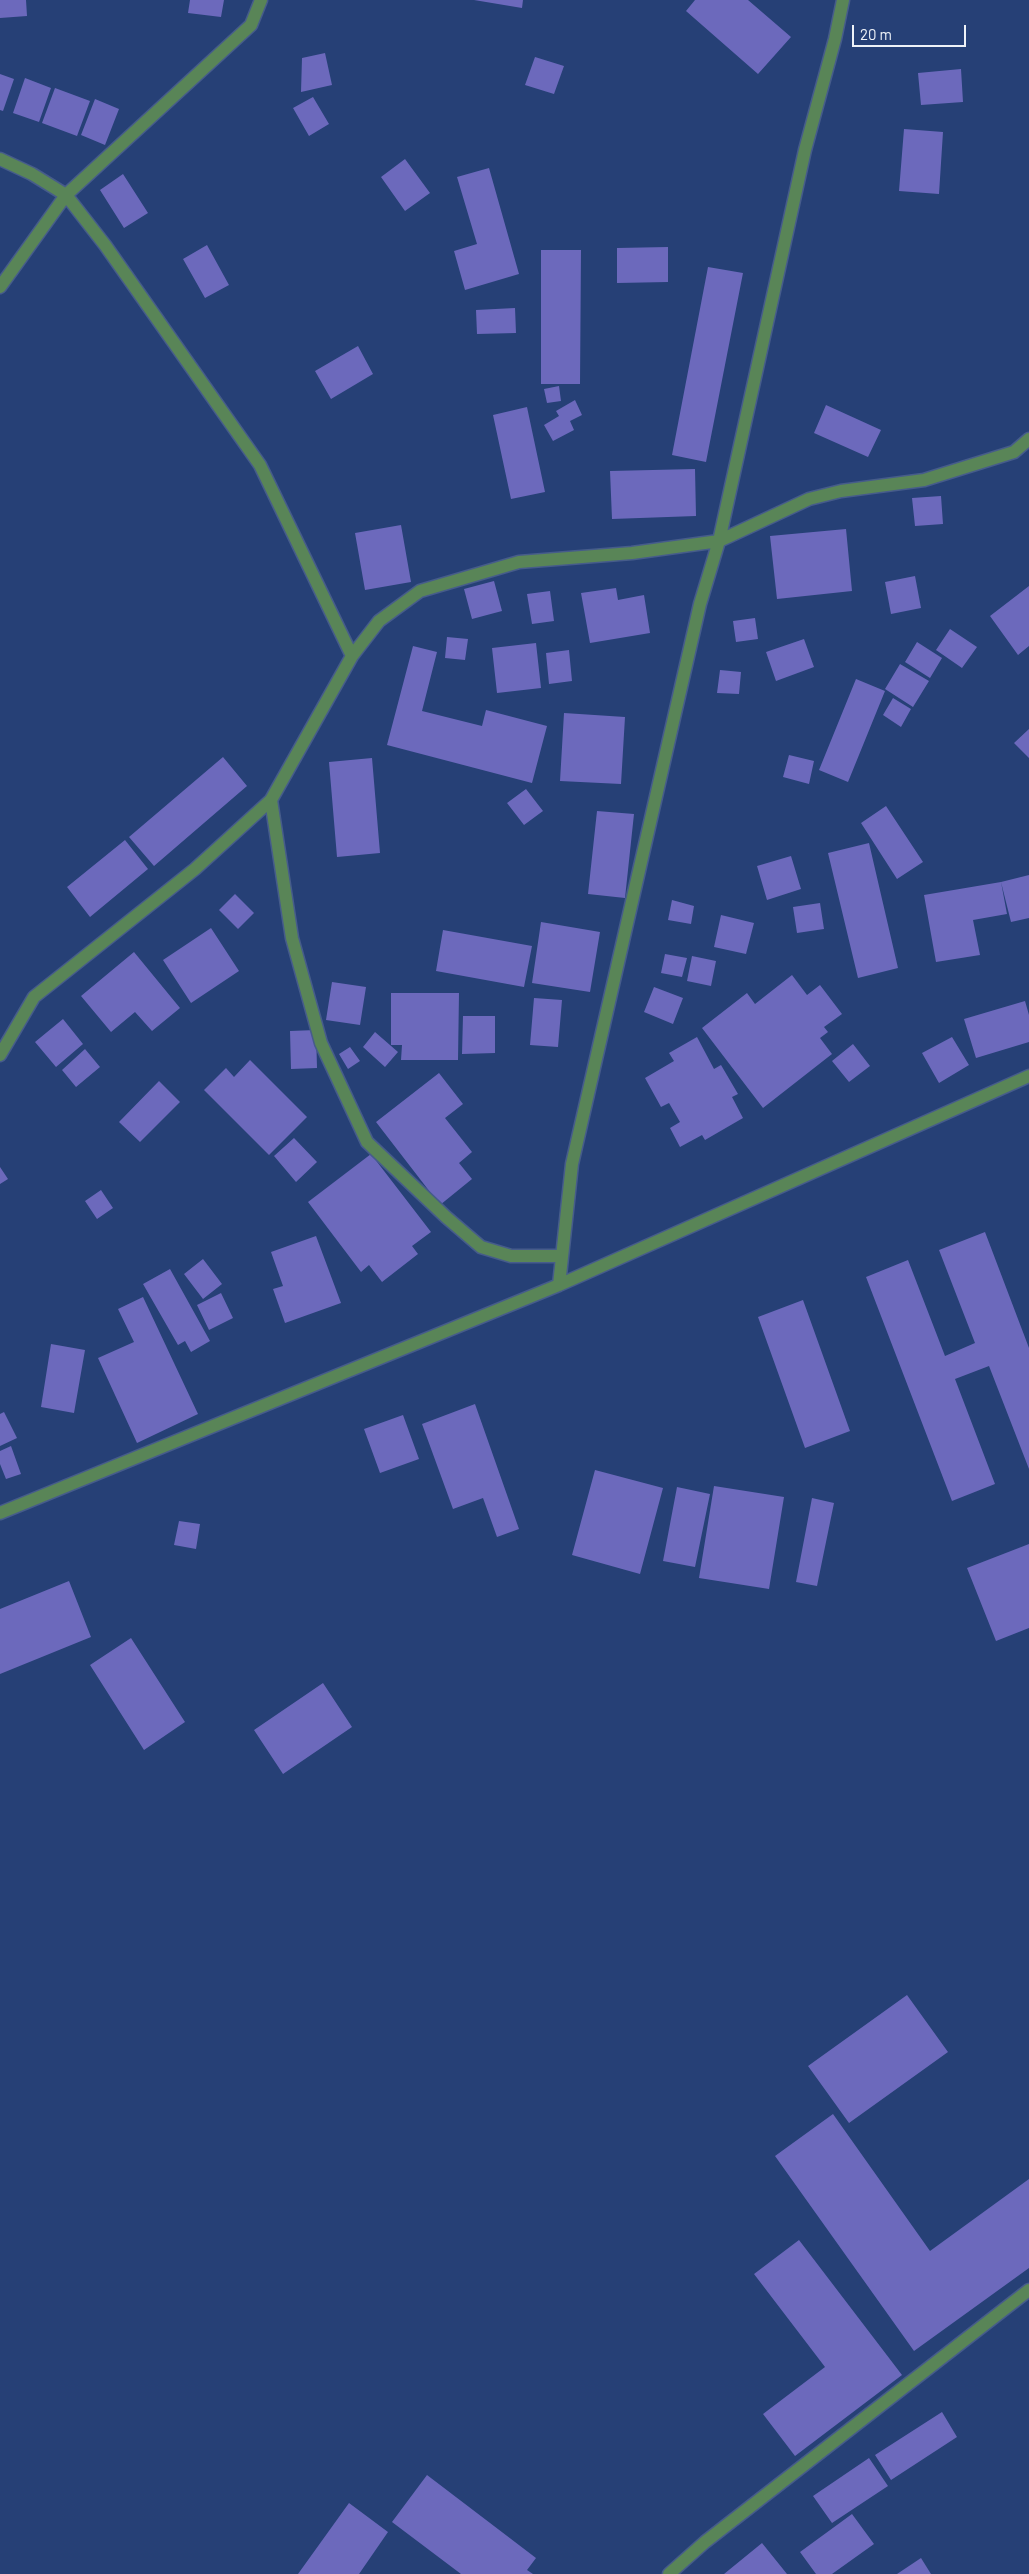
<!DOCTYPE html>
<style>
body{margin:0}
#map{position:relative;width:1029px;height:2574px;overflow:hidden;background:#264076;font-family:Barlow,sans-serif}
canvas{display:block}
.scale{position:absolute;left:852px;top:25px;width:114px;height:22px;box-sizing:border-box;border:2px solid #eef2f8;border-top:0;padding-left:6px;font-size:15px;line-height:18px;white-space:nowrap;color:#eef2f8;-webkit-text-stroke:4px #264076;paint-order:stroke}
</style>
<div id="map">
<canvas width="1029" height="2574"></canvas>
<div class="scale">20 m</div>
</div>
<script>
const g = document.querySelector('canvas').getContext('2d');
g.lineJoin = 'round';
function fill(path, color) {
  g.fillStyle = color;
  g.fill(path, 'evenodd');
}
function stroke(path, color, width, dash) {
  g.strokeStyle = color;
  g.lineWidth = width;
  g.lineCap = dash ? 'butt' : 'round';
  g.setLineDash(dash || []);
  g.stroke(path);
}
fill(new Path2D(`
 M0,0H26L27,16L0,18Z
 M190,0H224L221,17L188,13Z
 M474,0H523L522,8Z
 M695,0H748L791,37L758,74L686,11Z
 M325,53L332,85L301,92L302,58Z
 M535,57L564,66L554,94L525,85Z
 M961,69L963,102L921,105L918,73Z
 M0,74L14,79L3,111L0,110Z
 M25,78L51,88L39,122L13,113Z
 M55,88L90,101L77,136L42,123Z
 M313,97L329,124L309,136L293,108Z
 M95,99L119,109L105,145L81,135Z
 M904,129L943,132L939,194L899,191Z
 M405,159L430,193L405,211L381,177Z
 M489,168L519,274L465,290L454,251L477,244L457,177Z
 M123,174L148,213L124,228L100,190Z
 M207,245L229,285L205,298L183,259Z
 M668,247V282L617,283V248Z
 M541,250H581L580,384H541Z
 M708,267L743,273L706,462L672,455Z
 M515,308L516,333L477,334L476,310Z
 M358,346L373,374L331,399L315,371Z
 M559,386L561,401L547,403L544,389Z
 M575,400L582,415L570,421L574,430L553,441L544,425L559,416L556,411Z
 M826,405L881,430L868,457L814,433Z
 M527,407L545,492L511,499L493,415Z
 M695,469L696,516L612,519L610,471Z
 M941,496L943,524L915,526L912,498Z
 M401,525L411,582L365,590L355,533Z
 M846,529L852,591L777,599L770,536Z
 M915,576L921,608L891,614L885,582Z
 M494,581L502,611L472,619L464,589Z
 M1029,586V646L1018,655L990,616Z
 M616,588L618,600L644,595L650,633L590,643L581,593Z
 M550,591L554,621L532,624L527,594Z
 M755,618L758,639L736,642L733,621Z
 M950,629L977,647L962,668L936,650Z
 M447,637L468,639L465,660L445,658Z
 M804,639L814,667L776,681L766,652Z
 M917,642L942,658L930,678L905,662Z
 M536,643L541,688L497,693L492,648Z
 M413,646L437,652L422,711L482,726L486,710L547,726L532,783L387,745Z
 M569,650L572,681L549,684L546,653Z
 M900,664L929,681L913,707L885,689Z
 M720,670L741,672L739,694L717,693Z
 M856,679L885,691L848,782L819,770Z
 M893,698L911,709L901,727L883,715Z
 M564,713L625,717L621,784L560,781Z
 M1029,729V758L1014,743Z
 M789,755L814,761L809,784L783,777Z
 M223,757L247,786L154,866L129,837Z
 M372,758L380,853L337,857L329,762Z
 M526,789L543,811L524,825L507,803Z
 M886,806L923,862L897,879L861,823Z
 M597,811L634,814L625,898L588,894Z
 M125,840L148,869L90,917L67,887Z
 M869,843L898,968L858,978L828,853Z
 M791,856L801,889L767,900L757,866Z
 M1029,875V918L1011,922L1001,882Z
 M1001,882L1007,914L973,920L980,955L936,962L924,895Z
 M235,894L254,913L238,929L219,910Z
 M672,900L694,906L691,924L668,920Z
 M820,903L824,929L797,933L793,907Z
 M721,915L754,923L746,954L714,947Z
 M541,922L600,932L590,992L532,983Z
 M211,928L239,971L191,1003L163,960Z
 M443,930L532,946L524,987L436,971Z
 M134,952L180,1008L152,1031L135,1012L111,1032L81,996Z
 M665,954L687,958L682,977L661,973Z
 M692,956L716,961L711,986L687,981Z
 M792,975L807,995L820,985L842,1014L824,1027L828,1032L820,1038L832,1054L763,1108L702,1028L747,993L755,1004Z
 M332,982L366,987L360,1025L326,1020Z
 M654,987L683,998L673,1024L644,1012Z
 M391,993H459L458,1060H401L402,1045H391Z
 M534,998L562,1000L558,1047L530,1045Z
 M1025,1001L1029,1015V1042L976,1058L964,1019Z
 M463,1016H495V1053L462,1054Z
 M63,1019L83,1044L56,1067L35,1042Z
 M316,1030L317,1068L291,1069L290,1031Z
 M375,1032L398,1052L385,1067L363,1047Z
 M697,1037L714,1069L721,1065L738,1094L732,1097L743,1118L705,1140L702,1135L680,1147L670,1128L680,1122L669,1103L661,1107L645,1078L674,1061L669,1053Z
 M952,1037L969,1065L939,1083L922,1053Z
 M853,1044L870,1066L849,1082L832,1061Z
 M350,1047L360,1061L348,1069L339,1054Z
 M85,1049L100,1067L76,1087L62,1070Z
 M250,1060L307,1117L269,1155L204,1090L226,1068L234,1077Z
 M439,1073L463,1104L445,1118L472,1152L459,1163L472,1179L440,1205L376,1122Z
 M159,1081L180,1102L140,1142L119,1122Z
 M294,1138L317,1162L296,1182L274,1156Z
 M371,1154L431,1232L412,1246L418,1254L382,1282L369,1265L361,1272L308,1202Z
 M0,1167L8,1179L0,1184Z
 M101,1190L113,1208L97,1219L85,1201Z
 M985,1232L1029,1348V1469L989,1366L955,1379L995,1484L952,1501L866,1277L908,1260L945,1356L975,1343L939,1250Z
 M316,1236L341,1303L285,1323L273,1289L283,1286L271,1252Z
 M203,1259L222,1284L203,1299L184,1274Z
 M170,1269L210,1341L191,1352L185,1341L178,1345L143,1284Z
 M221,1293L233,1318L209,1330L197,1305Z
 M143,1297L198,1414L137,1443L98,1358L134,1342L118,1309Z
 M803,1300L850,1431L805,1448L758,1317Z
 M51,1344L85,1350L74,1413L41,1407Z
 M475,1404L519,1529L497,1537L483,1498L453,1509L422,1424Z
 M4,1412L17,1438L0,1446V1414Z
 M403,1415L419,1459L380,1473L364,1429Z
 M11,1446L21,1474L6,1479L0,1464V1451Z
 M595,1470L663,1488L640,1574L572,1555Z
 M714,1486L784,1497L769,1589L699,1578Z
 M677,1487L710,1494L695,1567L663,1561Z
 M812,1498L834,1503L817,1586L796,1582Z
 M179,1521L200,1524L196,1549L174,1545Z
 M1029,1544V1628L996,1641L967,1568Z
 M69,1581L91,1637L0,1674V1609Z
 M131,1638L185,1722L144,1750L90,1665Z
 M323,1683L352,1727L283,1774L254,1730Z
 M907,1995L948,2052L849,2123L808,2066Z
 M833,2114L930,2251L1029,2179V2268L914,2351L775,2156Z
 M799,2240L902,2375L795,2456L763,2414L825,2367L754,2274Z
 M942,2412L957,2437L891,2480L875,2455Z
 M869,2458L888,2486L832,2523L813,2496Z
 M427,2475L536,2558L527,2570L533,2574H461L392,2522Z
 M349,2503L388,2532L359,2574H298Z
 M852,2514L874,2544L832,2574H816L800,2552Z
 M762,2543L787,2574H724Z
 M921,2558L931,2574H897Z`), '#6c69bc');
const minor = new Path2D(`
 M0,159L32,174L66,195L105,245L260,465L352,656
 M0,287L66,195L251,25L261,0
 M271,800L292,938L321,1043L367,1142L446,1217L481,1247L511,1256H562
 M0,1055L34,997L195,869L271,800L352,656L379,621L420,591L519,562L632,553L719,541L809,499L841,491L924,480L1014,452L1029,439
 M559,1285L572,1164L700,604L719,541L805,150L835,39L843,0
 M0,1513L559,1285L1029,1076
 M669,2574L705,2542L1029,2290`);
stroke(minor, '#465c8b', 15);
stroke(minor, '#598557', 12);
</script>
